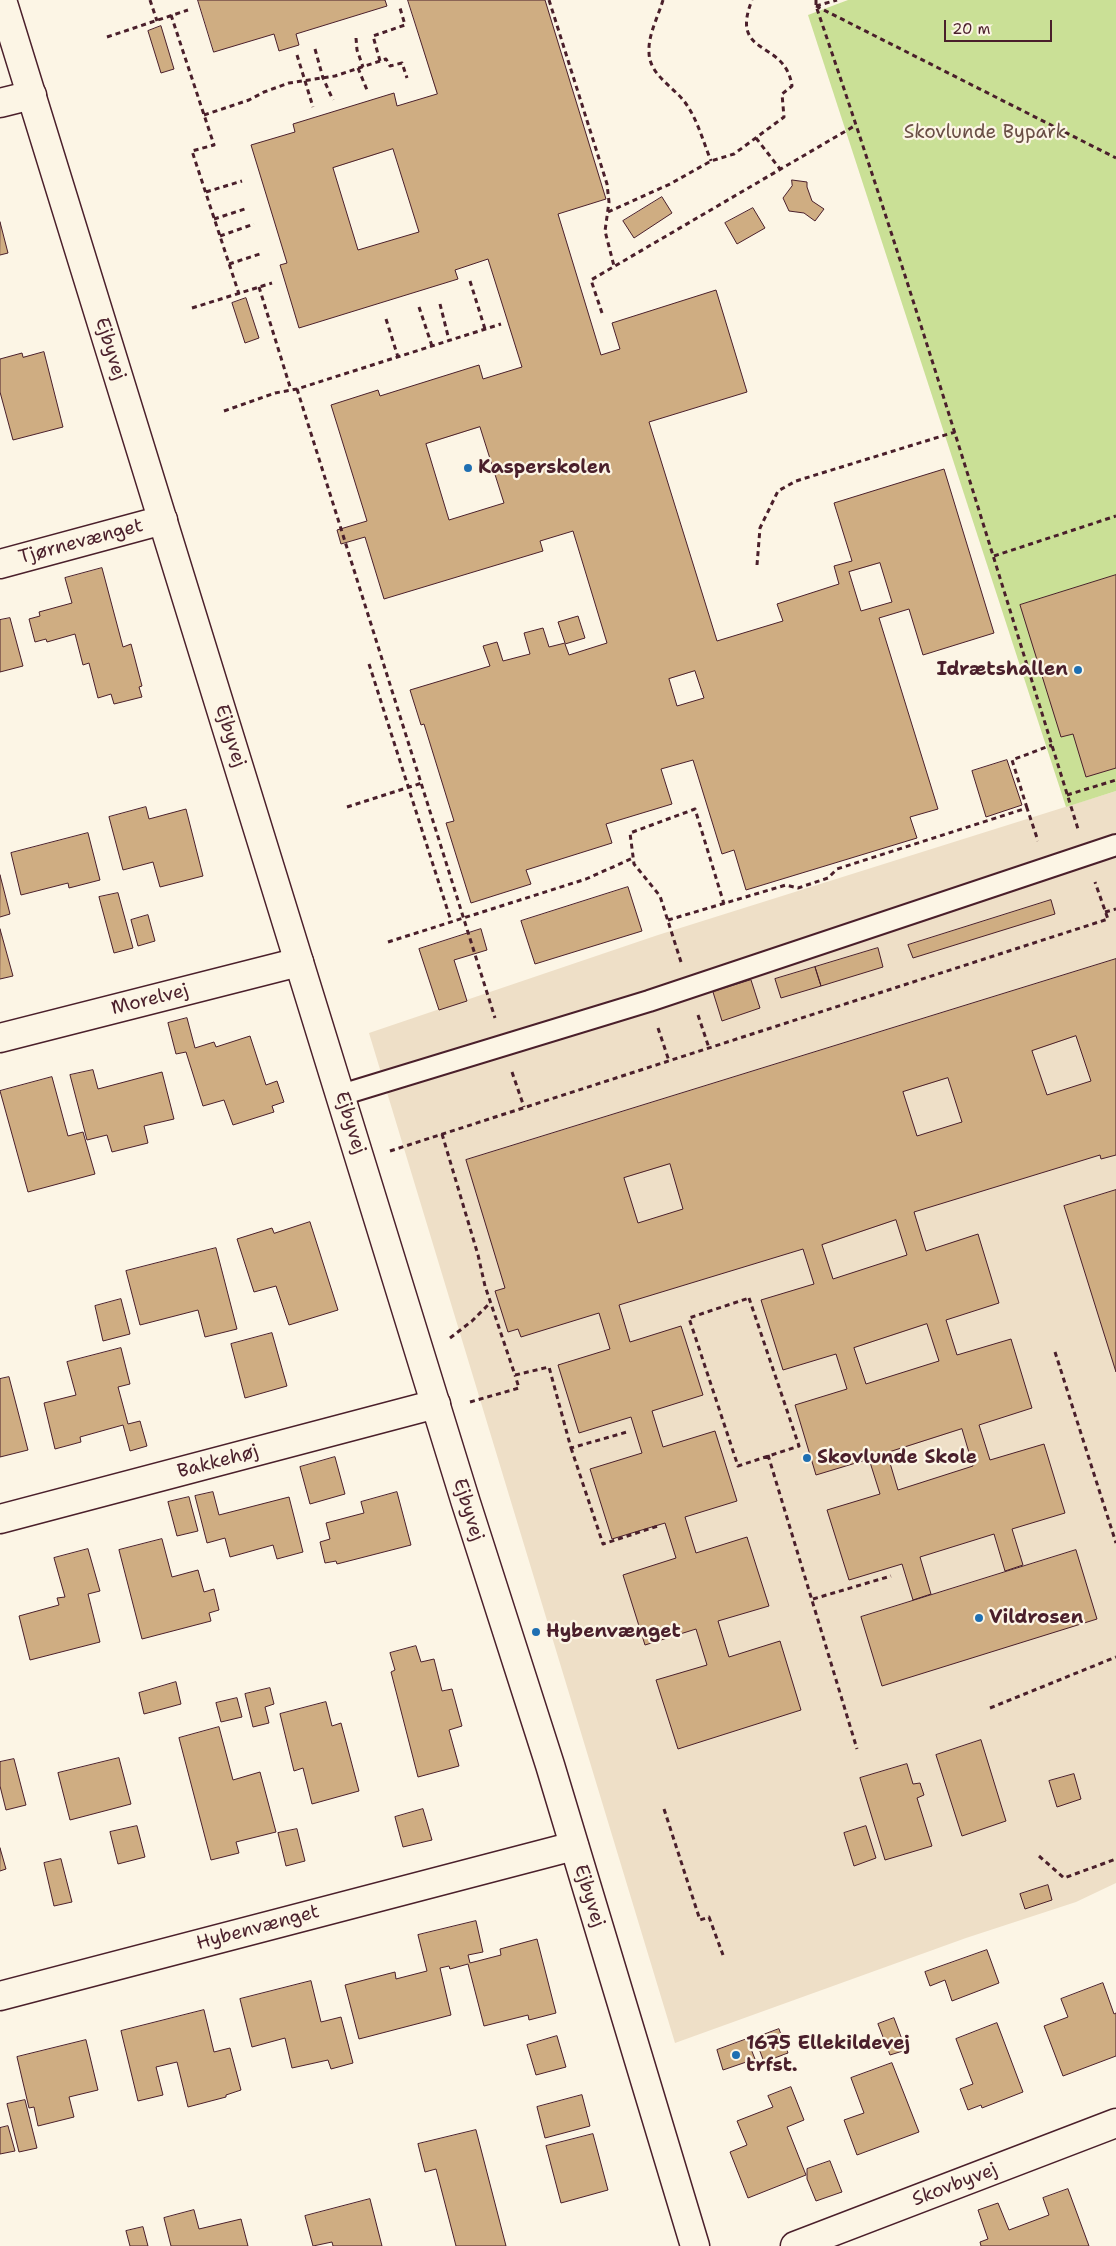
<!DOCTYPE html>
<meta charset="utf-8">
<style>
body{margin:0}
#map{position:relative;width:1116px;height:2246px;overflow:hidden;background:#fcf5e5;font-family:"Shantell Sans",sans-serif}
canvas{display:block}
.scale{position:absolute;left:944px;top:20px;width:108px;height:22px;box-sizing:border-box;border:2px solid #4a1f2b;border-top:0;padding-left:6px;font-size:15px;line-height:18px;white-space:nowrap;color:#4a1f2b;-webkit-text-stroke:4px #fcf5e5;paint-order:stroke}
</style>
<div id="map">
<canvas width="1116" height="2246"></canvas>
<div class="scale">20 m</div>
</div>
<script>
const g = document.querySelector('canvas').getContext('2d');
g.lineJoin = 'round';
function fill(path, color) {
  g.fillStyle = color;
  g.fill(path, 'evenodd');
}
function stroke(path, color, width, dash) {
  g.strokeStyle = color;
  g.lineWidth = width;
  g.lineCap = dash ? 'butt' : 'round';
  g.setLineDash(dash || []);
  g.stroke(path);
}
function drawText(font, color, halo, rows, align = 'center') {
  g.font = font + ' "Shantell Sans",sans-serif';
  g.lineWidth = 4.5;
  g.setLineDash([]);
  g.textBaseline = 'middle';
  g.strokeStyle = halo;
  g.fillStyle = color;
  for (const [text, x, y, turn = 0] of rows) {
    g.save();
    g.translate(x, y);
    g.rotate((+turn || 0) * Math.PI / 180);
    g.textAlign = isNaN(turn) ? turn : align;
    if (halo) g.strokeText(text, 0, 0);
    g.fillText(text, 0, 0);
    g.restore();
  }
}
fill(new Path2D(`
 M1116,791V1883L1076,1902L966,1938L675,2043L369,1033L658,935Z`), '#eedfc7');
fill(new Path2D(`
 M848,0H1116V791L1066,807L808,15Z`), '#cae096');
const building = new Path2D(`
 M198,0H385L387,6L296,34L299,45L279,51L274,34L214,52Z
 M408,0H545L606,199L558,214L601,355L620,349L612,323L716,290L747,392L649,422L717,641L783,621L777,604L839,584L834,566L852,561L834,503L944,469L994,633L923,655L909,609L879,618L938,809L910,817L917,838L746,890L734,850L722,854L693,760L661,769L672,804L606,824L612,843L526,870L531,884L471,903L446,823L454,821L424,724L421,725L410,690L490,666L483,646L497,642L503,661L530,654L524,633L543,628L549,647L565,643L558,622L578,616L585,638L565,644L569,655L607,643L573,531L540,541L543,551L384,599L365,537L341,544L337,530L367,521L331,405L378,390L380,396L479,365L483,379L522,367L488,259L455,270L458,279L299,328L280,265L287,263L251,145L295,132L293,124L394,93L397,106L437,94ZM393,149L419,232L358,250L333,168ZM480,427L504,503L449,520L426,444ZM880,563L892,602L861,611L849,572ZM695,671L704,698L677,706L669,679Z
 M161,26L174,69L161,73L148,31Z
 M792,180L807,182V187L812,201L824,209L815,221L804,213L789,211L783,198L792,186Z
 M662,197L672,213L634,238L623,221Z
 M753,208L765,228L737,244L725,223Z
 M0,222L8,253L0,255Z
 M246,298L259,338L245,343L232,303Z
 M44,352L63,427L13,440L0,392V359L22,353L23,357Z
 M102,568L123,647L131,644L142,686L139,687L142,697L114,704L111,694L98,698L89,663L83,665L75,634L47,642L46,639L35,642L29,619L40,616L39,612L72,603L65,578Z
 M1116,575V768L1086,777L1073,734L1061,737L1020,605Z
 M10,618L23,666L0,672V620Z
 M1007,760L1022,805L986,817L972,771Z
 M146,807L149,819L186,809L203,876L160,887L153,862L123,870L109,817Z
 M88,833L100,880L69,888L68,883L21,895L11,853Z
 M0,875L10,914L0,917Z
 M628,887L642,931L535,964L521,921Z
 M118,893L133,948L114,953L99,897Z
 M1051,900L1055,914L913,958L908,945Z
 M148,915L155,941L138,946L131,920Z
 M0,929L13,976L0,979Z
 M481,929L487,950L454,960L467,1001L439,1010L419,949Z
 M878,948L883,967L821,986L815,967Z
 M1116,959V1155L1101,1159L1100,1155L914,1212L926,1251L978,1234L999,1303L946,1320L957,1355L1011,1339L1032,1408L979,1425L990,1460L1044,1444L1065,1513L1012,1529L1023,1565L1005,1571L994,1534L920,1557L931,1594L913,1600L902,1564L849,1580L827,1510L880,1494L869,1459L816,1475L795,1405L847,1389L836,1354L783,1370L761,1300L814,1284L803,1249L619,1305L630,1342L681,1326L703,1395L652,1411L663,1447L715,1431L737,1501L685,1517L696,1553L747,1537L769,1606L718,1621L729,1657L780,1641L801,1710L678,1749L656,1680L707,1665L696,1629L645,1645L623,1575L676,1558L665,1523L612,1539L590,1469L642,1453L631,1417L579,1433L558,1365L610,1349L599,1313L521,1337L518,1329L508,1332L495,1291L505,1288L466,1160ZM1076,1036L1091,1081L1047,1095L1032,1051ZM948,1078L962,1122L917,1136L903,1092ZM670,1164L683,1209L638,1223L624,1178ZM896,1220L907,1255L833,1279L822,1245ZM927,1324L939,1361L866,1384L854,1348ZM962,1429L973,1466L898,1490L887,1453Z
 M815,967L821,986L781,998L775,979Z
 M751,980L760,1008L722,1021L713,992Z
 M187,1018L195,1048L214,1042L216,1047L250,1036L266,1085L277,1081L284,1102L272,1106L274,1112L233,1125L224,1100L203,1106L186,1052L176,1054L168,1023Z
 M93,1070L98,1089L162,1072L174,1119L144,1126L148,1143L112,1152L107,1135L87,1140L70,1075Z
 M52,1077L68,1136L83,1132L95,1174L28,1192L0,1091Z
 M1116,1190V1372L1064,1206Z
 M310,1222L338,1310L289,1325L276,1286L254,1292L237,1239L272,1228L274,1233Z
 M216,1248L237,1329L205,1337L198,1310L140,1325L126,1271Z
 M121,1299L130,1334L103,1341L95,1306Z
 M272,1333L287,1386L245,1398L231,1344Z
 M121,1348L130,1384L118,1387L128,1424L140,1421L147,1446L130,1451L123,1425L80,1437L81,1442L55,1449L44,1403L76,1395L67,1362Z
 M9,1377L28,1450L0,1457V1379Z
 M335,1457L345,1494L310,1504L300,1467Z
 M213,1492L219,1515L289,1497L303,1552L277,1559L273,1545L230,1557L225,1538L207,1543L195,1496Z
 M397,1492L411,1545L337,1564L336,1561L325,1563L320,1542L330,1539L326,1523L364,1513L361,1502Z
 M189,1497L198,1531L177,1536L168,1502Z
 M162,1539L172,1577L198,1570L204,1592L214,1589L219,1610L209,1613L211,1621L142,1639L119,1550Z
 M88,1549L100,1591L88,1594L100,1642L30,1660L19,1616L59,1605L57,1598L65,1597L54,1558Z
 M1076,1550L1097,1619L882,1686L861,1617Z
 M416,1646L421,1662L434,1659L442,1691L452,1689L462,1726L449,1730L459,1766L418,1777L391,1672L395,1670L390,1653Z
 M176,1682L181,1704L144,1714L139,1693Z
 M270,1688L274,1704L265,1707L269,1723L253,1727L245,1694Z
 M237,1698L242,1717L221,1722L216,1703Z
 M326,1702L332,1726L341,1723L359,1791L312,1804L303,1768L294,1771L280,1714Z
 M219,1727L233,1780L260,1772L276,1832L236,1842L239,1853L211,1860L179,1738Z
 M981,1740L1006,1821L962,1836L936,1755Z
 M119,1758L131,1804L70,1820L58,1773Z
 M14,1759L26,1805L6,1810L0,1786V1762Z
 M907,1764L913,1784L920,1783L924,1795L917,1798L932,1846L885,1860L860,1778Z
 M1074,1774L1081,1799L1057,1807L1049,1781Z
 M423,1809L432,1840L403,1847L395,1817Z
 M137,1826L145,1857L118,1864L110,1832Z
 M866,1826L876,1858L854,1866L844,1833Z
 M297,1829L305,1861L286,1866L278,1833Z
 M0,1848L6,1869L0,1871Z
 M61,1859L72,1902L54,1906L44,1863Z
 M1048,1885L1052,1900L1025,1909L1020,1894Z
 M476,1921L483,1952L468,1955L470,1963L501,1955L500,1949L537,1939L556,2013L529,2020L528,2015L484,2026L468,1964L450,1969L449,1966L440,1968L451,2015L359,2039L345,1985L395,1972L396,1979L427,1971L418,1935Z
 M987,1950L999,1983L952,2001L945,1980L930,1986L925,1972Z
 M311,1981L321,2022L341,2017L353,2063L331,2069L328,2060L292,2068L285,2038L252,2047L240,1999Z
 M1103,1983L1114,2014L1116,2013V2056L1063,2076L1044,2026L1068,2017L1061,1999Z
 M204,2010L214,2052L230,2048L241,2090L226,2095V2097L188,2107L177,2062L156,2067L163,2095L138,2101L121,2031Z
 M894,2018L906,2050L890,2055L878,2024Z
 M997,2023L1023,2092L982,2108L981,2105L968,2110L960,2089L973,2084L956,2039Z
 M779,2029L788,2053L764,2062L755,2038Z
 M557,2036L566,2067L536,2075L527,2045Z
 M747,2039L755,2059L723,2070L717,2050Z
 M86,2040L98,2090L69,2097L74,2117L38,2126L34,2107L29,2108L17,2057Z
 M892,2063L919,2132L857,2155L844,2120L864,2113L851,2078Z
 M791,2087L804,2120L787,2127L806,2175L748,2198L730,2152L747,2145L737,2121L773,2107L768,2096Z
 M582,2095L590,2126L545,2138L537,2107Z
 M25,2100L37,2148L19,2152L7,2104Z
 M8,2126L15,2151L0,2154V2128Z
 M476,2130L506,2246H456L436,2169L425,2172L418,2144Z
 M593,2134L608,2190L561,2203L546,2146Z
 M830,2161L842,2192L816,2201L807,2179V2169Z
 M1068,2189L1089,2246H981L980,2242L988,2239L978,2210L998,2203L1009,2230L1049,2215L1043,2198Z
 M370,2199L382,2246H333L332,2242L313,2246L305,2216Z
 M194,2210L199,2229L241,2219L248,2246H171L164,2218Z
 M143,2227L148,2246H130L126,2231Z`);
fill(building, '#cfad82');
stroke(building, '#4a1f2b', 1);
const service = new Path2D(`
 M341,1095L649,1001L1116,845`);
const minor = new Path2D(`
 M0,103L32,95
 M0,564L163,520
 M0,1038L299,962
 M0,1519L436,1404
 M0,1996L574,1846
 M795,2246L1116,2123`);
const tertiary = new Path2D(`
 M2,0L466,1503L550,1765L695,2246`);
stroke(service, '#4a1f2b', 24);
stroke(minor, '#4a1f2b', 31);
stroke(tertiary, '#4a1f2b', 31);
stroke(new Path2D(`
 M150,0L157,21
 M549,0L607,184L609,202L605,231L614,266
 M663,0C658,17 648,35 649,52C649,74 672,86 684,101C697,118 703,141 711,161
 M816,0V6C909,278 992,554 1078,829
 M816,6L1116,158
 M816,6L837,0
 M171,15L214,145L192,151L239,294
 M107,37L188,10
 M356,38L357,50L363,67
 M315,49L323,78L333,100
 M297,55L313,107
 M380,61L373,36L405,25L400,8
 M358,68L367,90
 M204,115L249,100L264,92L289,83L335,76L386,59L390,66L402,63L407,78
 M756,138L780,169
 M206,192L242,181
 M608,212L670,184L711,161L734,154L784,117L782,94L792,86C785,38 729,58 752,0
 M214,219L248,208
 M220,236L254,224
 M229,264L263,253
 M470,281L485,329
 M259,287L291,390
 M440,304L449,340
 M419,307L432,346
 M192,308L272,283
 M602,313L591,280L856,125
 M386,319L398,357
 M297,389L495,1018
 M224,411L275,393L297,389L501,324
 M994,556L1116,516
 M757,565L760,528L778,491L796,481L955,432
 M369,664L451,921
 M1067,795L1116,780
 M347,807L422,783
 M1027,808L1012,760L1052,745
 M1105,912L1116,909
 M668,920L786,885L798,888L828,878L837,869L1027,808L1038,841
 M388,942L586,879L633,858
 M681,962L660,896L634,864L630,833L695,809L724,904
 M698,1015L709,1048
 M658,1028L669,1061
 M512,1072L524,1107
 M442,1134L478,1255L485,1286L515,1375L549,1367L571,1448L627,1432
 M390,1151L1108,919L1095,882
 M749,1298L799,1446L738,1466L689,1318Z
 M450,1338L472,1321L490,1303
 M1055,1352L1116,1543
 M470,1402L519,1388L515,1375
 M571,1448L603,1544L658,1526
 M768,1455L857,1749
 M813,1599L891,1576
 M990,1708L1116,1657
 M664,1809L700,1920L709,1917L723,1955
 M1039,1856L1064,1878L1116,1859`), '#4a1f2b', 3, [5, 4]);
stroke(service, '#fcf5e5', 20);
stroke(minor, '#fcf5e5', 28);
stroke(tertiary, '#fcf5e5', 28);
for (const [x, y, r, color] of [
 [468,468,5,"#1f6fb2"],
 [1078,670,5,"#1f6fb2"],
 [807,1458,5,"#1f6fb2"],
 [979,1618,5,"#1f6fb2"],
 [536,1632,5,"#1f6fb2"],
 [736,2055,5,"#1f6fb2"]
]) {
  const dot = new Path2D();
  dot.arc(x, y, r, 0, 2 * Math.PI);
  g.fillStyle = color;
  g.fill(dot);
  stroke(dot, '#fcf5e5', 2);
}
drawText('19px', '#6a4f46', '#fcf5e5', [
 ["Skovlunde Bypark",985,133]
]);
drawText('19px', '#4a1f2b', '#fcf5e5', [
 ["Ejbyvej",110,349,73],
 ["Tjørnevænget",81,542,-15],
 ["Ejbyvej",230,736,73],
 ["Morelvej",150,1000,-14],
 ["Ejbyvej",350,1123,73],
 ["Bakkehøj",218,1462,-15],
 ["Ejbyvej",468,1510,73],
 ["Ejbyvej",589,1896,73],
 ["Hybenvænget",258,1928,-15],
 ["Skovbyvej",955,2185,-21]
]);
drawText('bold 19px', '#4a1f2b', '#fcf5e5', [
 ["Kasperskolen",478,468],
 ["Idrætshallen",1068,670,"right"],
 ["Skovlunde Skole",817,1458],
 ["Vildrosen",989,1618],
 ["Hybenvænget",546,1632],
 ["1675 Ellekildevej",746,2044],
 ["trfst.",746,2066]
], 'left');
</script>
